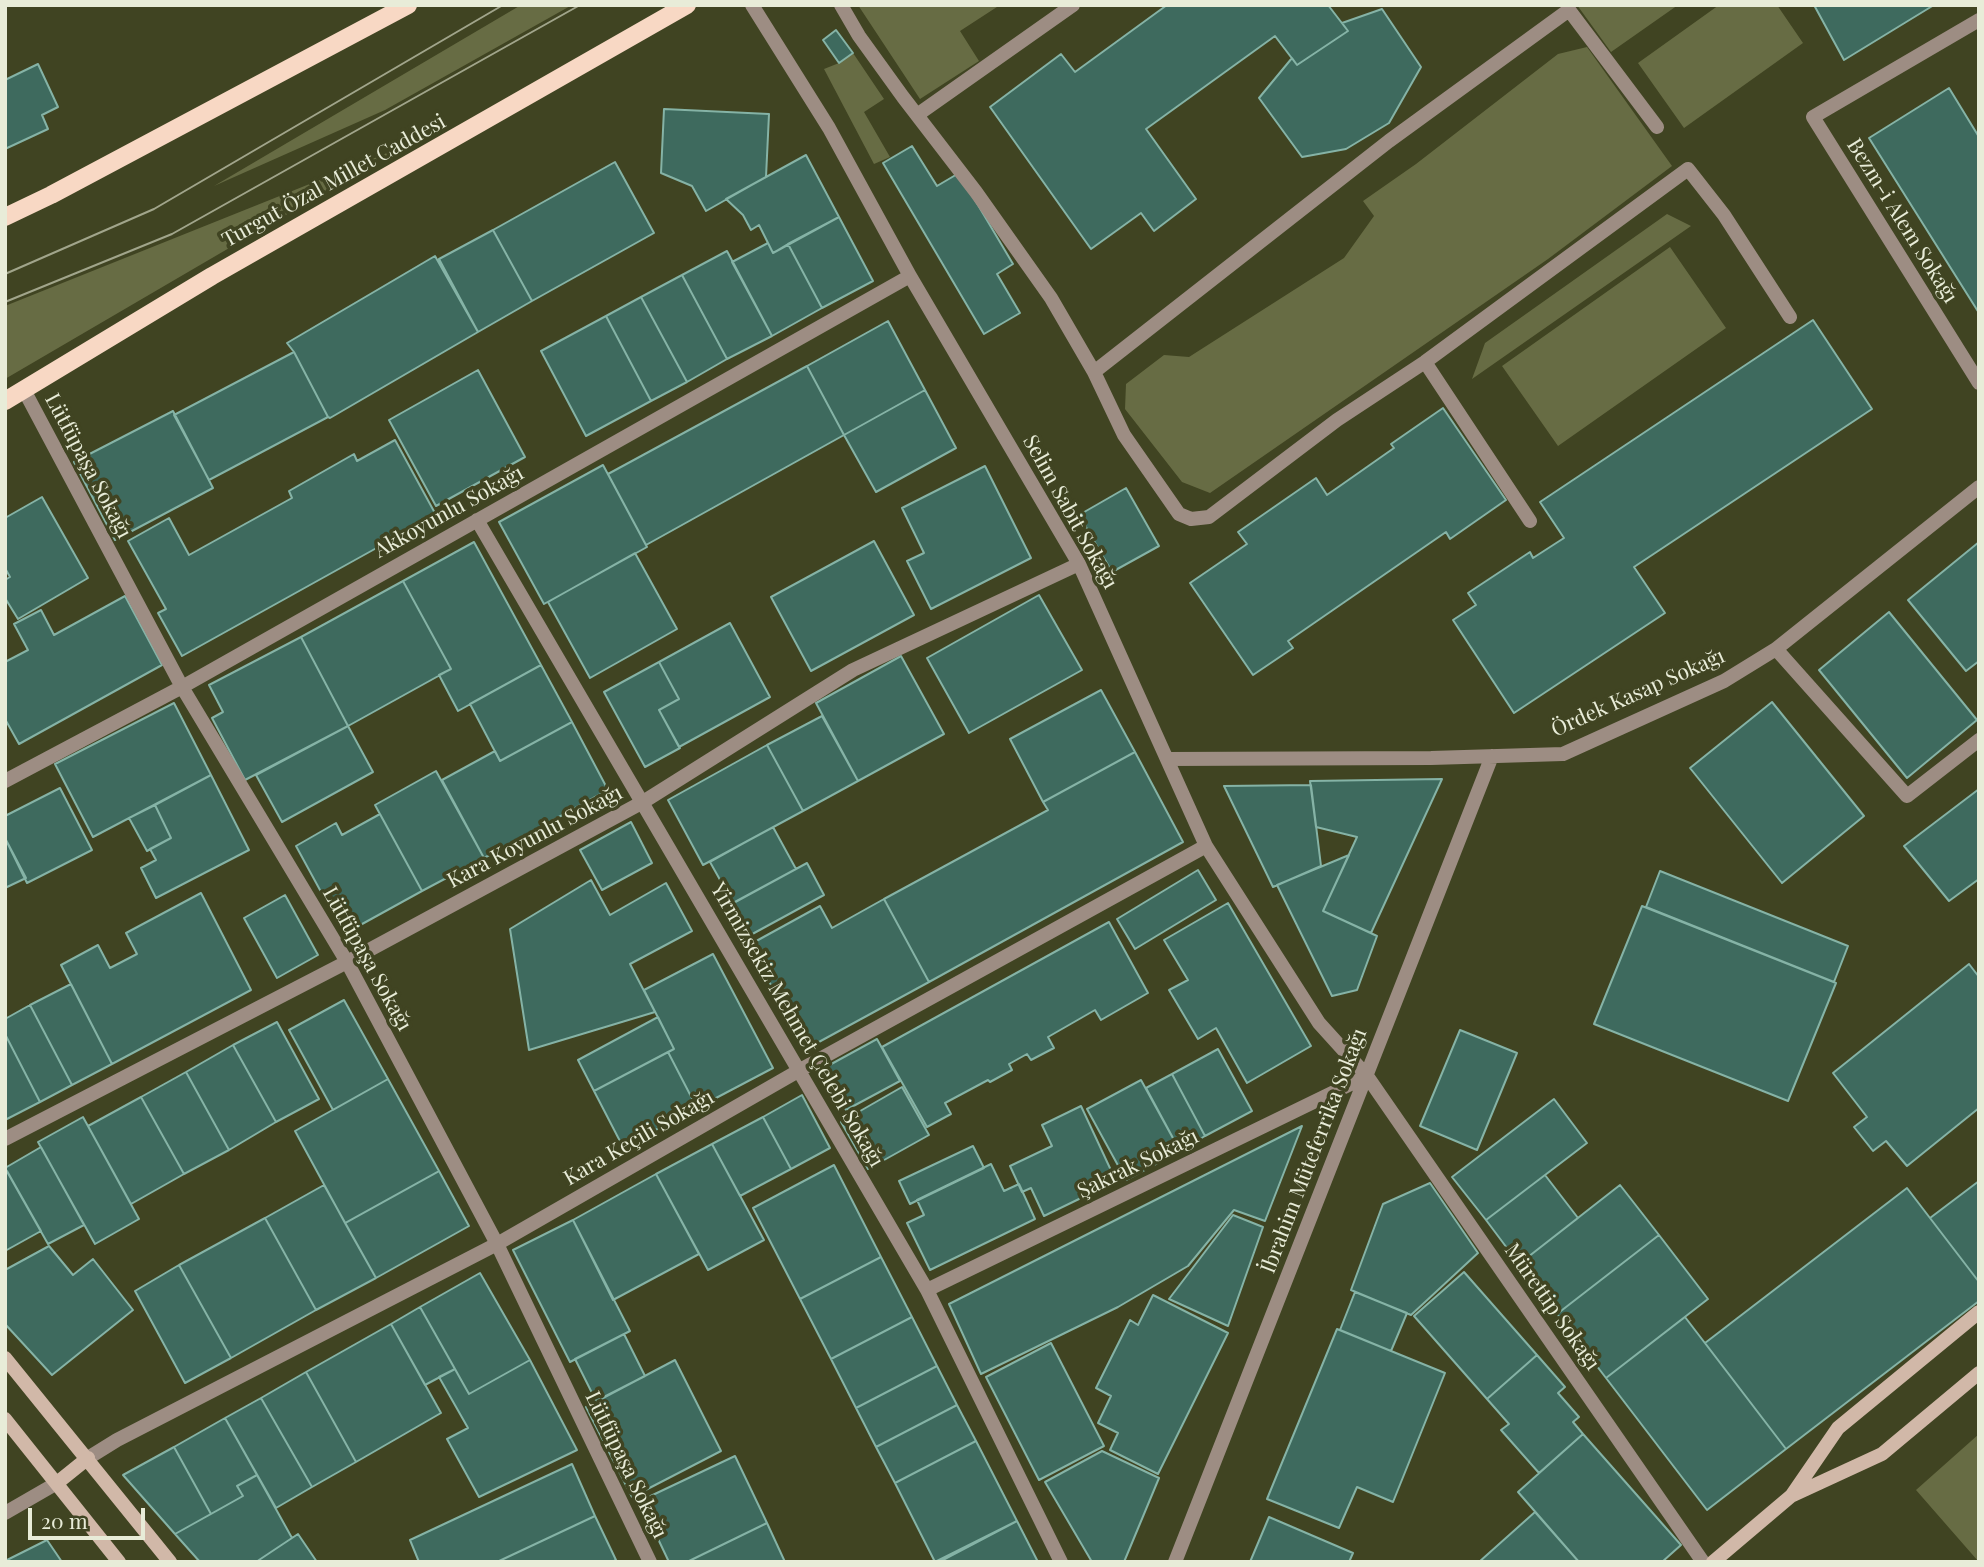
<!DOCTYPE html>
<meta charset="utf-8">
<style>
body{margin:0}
#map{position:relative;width:1984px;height:1567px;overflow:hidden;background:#404422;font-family:"Playfair Display",serif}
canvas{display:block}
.frame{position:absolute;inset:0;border:7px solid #e8ecd8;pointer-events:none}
.scale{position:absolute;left:28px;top:1508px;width:117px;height:32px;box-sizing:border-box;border:4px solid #e8ecd8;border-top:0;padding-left:9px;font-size:21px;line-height:24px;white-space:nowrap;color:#e8ecd8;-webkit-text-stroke:5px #404422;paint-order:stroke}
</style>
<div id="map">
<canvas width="1984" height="1567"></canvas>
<div class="frame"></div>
<div class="scale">20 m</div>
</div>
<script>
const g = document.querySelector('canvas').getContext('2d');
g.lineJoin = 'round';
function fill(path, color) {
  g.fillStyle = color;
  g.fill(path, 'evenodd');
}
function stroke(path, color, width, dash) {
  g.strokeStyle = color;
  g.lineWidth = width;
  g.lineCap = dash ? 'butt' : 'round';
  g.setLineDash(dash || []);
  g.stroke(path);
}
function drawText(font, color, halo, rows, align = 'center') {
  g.font = font + ' "Playfair Display",serif';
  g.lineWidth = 7;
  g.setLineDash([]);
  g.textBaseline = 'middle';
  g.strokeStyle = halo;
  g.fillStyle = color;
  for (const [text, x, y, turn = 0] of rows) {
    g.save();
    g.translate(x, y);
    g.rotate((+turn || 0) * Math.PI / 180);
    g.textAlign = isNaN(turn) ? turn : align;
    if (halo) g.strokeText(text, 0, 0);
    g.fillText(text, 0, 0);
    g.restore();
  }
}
fill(new Path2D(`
 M521,5H572L385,110L214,186Z
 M858,5H1000L960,31L979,61L920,99Z
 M1577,5H1678L1611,52Z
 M1719,5H1777L1803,43L1684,128L1638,63Z
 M1587,47L1672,166L1548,259L1210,493L1182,482L1125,409L1126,384L1164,355L1189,357L1344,258L1374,216L1363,201L1416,164L1558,54Z
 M853,53L884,99L864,112L890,157L874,164L824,69L839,63Z
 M402,147L5,379V306Z
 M1667,214L1691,226L1472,379L1485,343Z
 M1670,247L1726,328L1558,446L1502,366Z
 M1979,1434V1560L1978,1561L1916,1490Z`), '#676c44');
const building = new Path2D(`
 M1167,5H1328L1348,31L1297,65L1275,36L1146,129L1196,199L1154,231L1141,213L1091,249L990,107L1061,54L1075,72Z
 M1814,5H1934L1844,60Z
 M1382,9L1421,67L1389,123L1346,149L1302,157L1259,98L1292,58L1297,65L1348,31L1342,23Z
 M836,30L853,53L839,63L823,40Z
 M38,64L58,107L42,115L48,129L5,149V80Z
 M1949,88L1979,137V313L1869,138Z
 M664,109L769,114L766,177L706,211L692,186L661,173Z
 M912,146L937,186L959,173L1013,264L997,274L1020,313L984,334L883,163Z
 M806,155L839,217L773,253L759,225L751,230L743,215L726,199Z
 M615,162L654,233L532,301L493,230Z
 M839,217L873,281L822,308L788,244Z
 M493,230L532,301L478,332L439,259Z
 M768,243L773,253L788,244L822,308L772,336L732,262Z
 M727,251L772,336L727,359L682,275Z
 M435,256L478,332L330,418L328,417L294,352L287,343Z
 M682,275L727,359L687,382L641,297Z
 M641,297L687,382L651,401L606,316Z
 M606,316L651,401L586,436L541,351Z
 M1813,320L1872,409L1634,567L1665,613L1514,713L1453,620L1476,605L1468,593L1530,552L1533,558L1564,538L1540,502Z
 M888,321L925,390L844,435L807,366Z
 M294,352L328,417L209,480L174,415Z
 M807,366L844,435L646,545L608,474Z
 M478,370L525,457L436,506L389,420Z
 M925,390L956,448L876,492L844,435Z
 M1443,408L1506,500L1450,539L1446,532L1288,641L1293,648L1253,675L1190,583L1247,544L1238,532L1316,478L1327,495L1394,448L1391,444Z
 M173,411L213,488L115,540L74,462Z
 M395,440L436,515L182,656L158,613L166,609L128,541L169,518L189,555L292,498L289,491L354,454L357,461Z
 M603,465L647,547L544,604L499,522Z
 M985,466L1031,558L931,609L907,561L924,553L902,508Z
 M1126,488L1159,546L1112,572L1079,515Z
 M42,497L88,578L18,619L5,598V580L10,577L5,568V518Z
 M874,541L914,615L811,671L771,597Z
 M474,542L541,665L458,711L439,675L451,669L403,581Z
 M1979,542V661L1966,671L1908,600Z
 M635,553L677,629L590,678L548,602Z
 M403,581L451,669L348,726L301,637Z
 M1039,595L1082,670L969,733L927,658Z
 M125,596L162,665L19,744L5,719V662L28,650L14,624L41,610L54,635Z
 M1889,612L1977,720L1907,778L1819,670Z
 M730,623L770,697L679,747L659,710L679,699L659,662Z
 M301,637L348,726L245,780L212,718L223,712L209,685Z
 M901,656L944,734L858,781L816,703Z
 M659,662L679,699L659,710L680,748L645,767L604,692Z
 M541,665L572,722L500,761L470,704Z
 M1101,690L1135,752L1043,802L1010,739Z
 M1772,702L1864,816L1782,883L1690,768Z
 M174,703L211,775L93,837L55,764Z
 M822,716L858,781L803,811L767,745Z
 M572,722L608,790L484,858L442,780L495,751L500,761Z
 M348,726L373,772L282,822L256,775Z
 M767,745L803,811L703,865L668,800Z
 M1135,752L1183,842L929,982L884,899L1048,810L1043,802Z
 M436,771L484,858L422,891L375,805Z
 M211,775L249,850L156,898L141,868L156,860L150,849L171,838L155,805Z
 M1442,779L1371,933L1323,911L1357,837L1316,827L1310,781Z
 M1311,785L1321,866L1273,887L1224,786Z
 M60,788L92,850L27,883L5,838V816Z
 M1979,789V879L1949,901L1904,846Z
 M155,805L171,838L147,851L129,818Z
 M380,814L422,891L344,934L296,846L336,823L342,835Z
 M631,822L652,863L602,890L580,850Z
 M773,827L796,869L733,903L710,862Z
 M5,838L26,878L5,888Z
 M1349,855L1323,911L1377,936L1357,990L1332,996L1277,885Z
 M807,863L824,895L745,938L728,906Z
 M1198,870L1216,900L1135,949L1117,919Z
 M1660,871L1848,946L1834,982L1646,907Z
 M591,880L610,915L666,883L692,931L630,964L655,1012L529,1050L510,929Z
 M201,893L251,990L112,1064L61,965L98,945L110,968L137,954L126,933Z
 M285,895L318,955L277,978L244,918Z
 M884,899L929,982L806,1049L749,945L820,906L832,928Z
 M1228,903L1311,1046L1247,1083L1216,1028L1198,1039L1169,990L1188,980L1164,940Z
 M1642,906L1836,983L1788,1101L1594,1024Z
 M1109,922L1148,993L1101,1020L1095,1010L1048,1037L1054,1048L1031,1060L1027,1054L1009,1064L1012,1070L990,1082L988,1080L945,1103L951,1114L927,1127L882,1047Z
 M713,954L773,1068L697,1108L668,1052L674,1049L644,990Z
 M1969,964L1979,977V1108L1907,1166L1886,1141L1873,1151L1854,1127L1867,1117L1833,1073Z
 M71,984L112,1064L72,1085L30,1005Z
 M344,1000L388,1079L333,1110L289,1030Z
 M30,1005L72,1085L40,1102L5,1034V1019Z
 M658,1017L674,1049L594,1091L578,1060Z
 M277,1022L319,1099L276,1122L233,1045Z
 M1460,1030L1517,1053L1477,1150L1420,1126Z
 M5,1034L40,1102L5,1120Z
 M877,1039L900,1081L846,1110L824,1068Z
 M233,1045L276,1122L229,1150L186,1072Z
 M1218,1049L1252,1111L1205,1136L1172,1074Z
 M668,1052L697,1108L623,1147L594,1091Z
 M186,1072L229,1150L184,1174L141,1097Z
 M1172,1074L1205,1136L1180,1151L1146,1088Z
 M388,1079L439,1171L345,1223L295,1131Z
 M1141,1080L1180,1151L1126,1180L1087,1109Z
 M902,1087L929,1135L868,1169L841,1122Z
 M802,1095L830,1148L791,1169L763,1117Z
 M141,1097L184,1174L131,1204L88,1126Z
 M1554,1099L1587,1143L1486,1220L1452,1177Z
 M1081,1106L1116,1181L1044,1216L1031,1188L1022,1192L1010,1166L1052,1146L1042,1125Z
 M83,1117L139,1219L95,1244L38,1142Z
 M763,1117L791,1169L740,1196L712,1144Z
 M1302,1126L1265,1221L1234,1210L1188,1266L1118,1307L981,1374L949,1304Z
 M712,1144L764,1240L708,1270L656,1174Z
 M973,1146L984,1168L910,1204L899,1181Z
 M41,1147L84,1225L48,1244L5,1168Z
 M991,1164L1004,1191L1019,1184L1035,1219L930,1270L907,1223L924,1215L917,1200Z
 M834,1165L881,1257L800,1299L753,1208Z
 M7,1171L41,1231L5,1251V1172Z
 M439,1171L469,1226L376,1278L345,1223Z
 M656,1174L699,1254L613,1300L573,1220Z
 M1545,1175L1578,1218L1519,1264L1486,1220Z
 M1979,1181V1282L1930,1218Z
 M1430,1183L1478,1253L1411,1315L1351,1290L1383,1204Z
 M324,1185L376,1278L316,1310L265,1218Z
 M1620,1185L1659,1235L1557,1314L1519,1264Z
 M1907,1188L1979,1282V1301L1786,1449L1705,1343Z
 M1233,1215L1263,1227L1228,1326L1169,1299Z
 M265,1218L316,1310L231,1358L179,1265Z
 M573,1220L630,1331L570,1362L513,1250Z
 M1659,1235L1708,1299L1606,1378L1557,1314Z
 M49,1246L73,1275L93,1259L133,1310L52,1375L5,1324V1270Z
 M881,1257L912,1317L831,1359L800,1299Z
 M179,1265L231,1358L185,1383L135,1291Z
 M1464,1272L1537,1355L1487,1399L1414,1316Z
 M480,1273L530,1360L469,1394L420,1307Z
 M1355,1292L1407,1313L1391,1351L1340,1330Z
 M1153,1295L1228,1333L1158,1474L1110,1450L1118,1433L1098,1423L1111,1396L1096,1388L1130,1320L1138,1325Z
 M420,1307L455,1369L425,1385L391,1324Z
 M912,1317L937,1366L856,1408L831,1359Z
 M1685,1317L1786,1449L1707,1510L1606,1378Z
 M391,1324L441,1413L356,1462L306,1372Z
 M1337,1329L1445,1373L1393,1502L1357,1487L1339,1528L1267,1499Z
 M624,1334L645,1376L596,1401L575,1359Z
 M1051,1343L1104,1446L1039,1480L986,1377Z
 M1537,1355L1565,1387L1558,1393L1579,1417L1573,1422L1583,1434L1539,1473L1501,1430L1509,1424L1487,1399Z
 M530,1360L577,1450L479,1497L447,1439L468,1428L439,1377L455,1369L469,1394Z
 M675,1360L721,1451L632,1497L586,1407Z
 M937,1366L957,1405L876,1447L856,1408Z
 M306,1372L356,1462L312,1487L261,1398Z
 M261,1398L312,1487L276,1508L225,1418Z
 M957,1405L976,1441L895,1483L876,1447Z
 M225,1418L257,1475L237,1486L243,1496L211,1514L174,1447Z
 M1583,1434L1681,1545L1662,1562H1579L1518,1492Z
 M976,1441L1017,1521L935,1562L895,1483Z
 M174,1447L211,1514L175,1534L123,1475Z
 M1102,1451L1159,1478L1124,1562H1092L1045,1482Z
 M735,1456L767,1523L687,1562H669L640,1501Z
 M572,1464L595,1516L497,1562H419L410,1540Z
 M257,1475L292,1538L256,1562H200L175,1534L243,1496L237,1486Z
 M1535,1512L1579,1562H1479Z
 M595,1516L616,1560L612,1562H497Z
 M1269,1517L1353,1553L1349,1562H1250Z
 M1017,1521L1038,1562H939Z
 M767,1523L785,1562H687Z
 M298,1534L317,1562H256Z
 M47,1540L62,1562H5V1561Z`);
fill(building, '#3e6a5e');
stroke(building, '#85b3a6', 2);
stroke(new Path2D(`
 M841,5L859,36L903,97L976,192L1051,298L1094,372L1124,435L1179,514L1191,519L1209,517L1337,420L1425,362L1688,169L1724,215L1790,317
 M917,115L1073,5
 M1425,362L1530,521
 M1094,372L1389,141L1569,10L1657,127`), '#9d8d83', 14);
stroke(new Path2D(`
 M752,5L829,128L910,276L1079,564L1206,846L1319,1023L1367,1076L1703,1562
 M1979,20L1813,117L1979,383
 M24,390L182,687L347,962L497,1244L650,1562
 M477,520L927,1290L1061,1562
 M1776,649L1907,796L1979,740
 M1167,759L1431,758L1563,754L1724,681L1776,649L1979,487
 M5,781L182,687L910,276
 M5,1139L347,962L643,802L853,670L1079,564
 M927,1290L1367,1076
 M88,1458L117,1440L497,1244L800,1070L1206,846
 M5,1513L57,1483
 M1175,1562L1492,756`), '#9d8d83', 14);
stroke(new Path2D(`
 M5,1358L170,1562
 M5,1419L119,1562
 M57,1483L88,1458
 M1792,1495L1838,1428L1979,1312
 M1713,1562L1791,1496L1882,1454L1979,1373`), '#d1b8a8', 14);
stroke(new Path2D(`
 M5,217L51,195L408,5
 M5,401L212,276L687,5`), '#f8d8c4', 18);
stroke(new Path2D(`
 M5,274L154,209L503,5
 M5,302L172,234L580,5`), '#a1a58b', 2);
drawText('21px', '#e8ecd8', '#404422', [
 ["Turgut Özal Millet Caddesi",334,181,-29],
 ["Bezm-i Alem Sokağı",1902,221,58],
 ["Lütfüpaşa Sokağı",88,466,62],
 ["Akkoyunlu Sokağı",449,512,-29],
 ["Selim Sabit Sokağı",1070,512,61],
 ["Ördek Kasap Sokağı",1638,693,-24],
 ["Kara Koyunlu Sokağı",535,837,-28],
 ["Lütfüpaşa Sokağı",367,959,61],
 ["Yirmizsekiz Mehmet Çelebi Sokağı",797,1025,60],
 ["Kara Keçili Sokağı",639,1138,-30],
 ["İbrahim Müteferrika Sokağı",1314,1151,-69],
 ["Şakrak Sokağı",1138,1164,-26],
 ["Mürettip Sokağı",1552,1307,55],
 ["Lütfüpaşa Sokağı",626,1465,64]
]);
</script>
